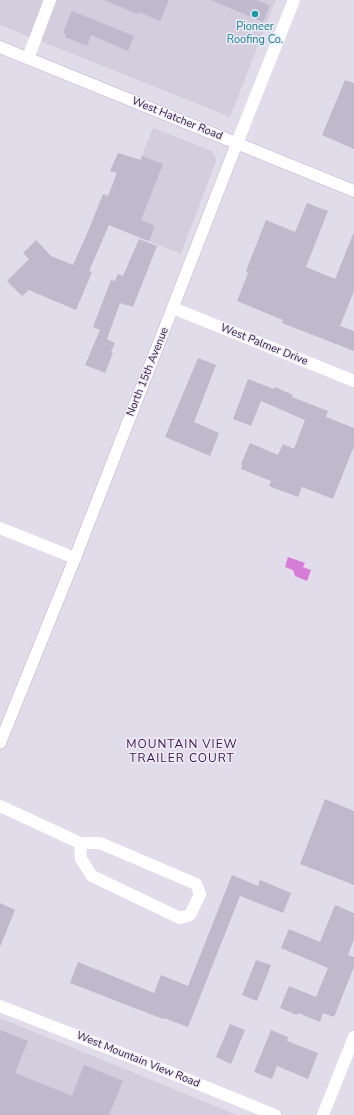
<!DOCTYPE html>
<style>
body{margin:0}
canvas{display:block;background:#e1dcea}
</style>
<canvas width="354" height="1115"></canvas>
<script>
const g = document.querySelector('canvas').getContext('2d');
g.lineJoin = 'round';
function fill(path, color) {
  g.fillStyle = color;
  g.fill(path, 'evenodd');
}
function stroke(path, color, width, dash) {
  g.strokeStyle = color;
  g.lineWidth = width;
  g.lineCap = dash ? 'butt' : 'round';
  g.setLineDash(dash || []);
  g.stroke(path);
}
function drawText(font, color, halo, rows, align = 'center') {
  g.font = font + ' "Nunito Sans",sans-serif';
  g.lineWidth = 3;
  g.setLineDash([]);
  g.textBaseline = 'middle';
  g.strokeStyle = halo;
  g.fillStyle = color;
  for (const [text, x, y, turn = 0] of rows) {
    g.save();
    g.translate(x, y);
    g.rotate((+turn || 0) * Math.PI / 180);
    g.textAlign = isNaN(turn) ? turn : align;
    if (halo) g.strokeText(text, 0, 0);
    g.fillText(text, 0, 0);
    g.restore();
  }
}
fill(new Path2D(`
 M0,0H276L230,117L0,25Z
 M153,128L212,151L215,156L216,161L181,254L113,227Z
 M0,1018L237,1115H0Z`), '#d4cdde');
fill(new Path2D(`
 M288,557L305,563L303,567L311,570L307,581L295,576L293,570L285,567Z`), '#d77cd7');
fill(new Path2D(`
 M104,0H169L160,21L139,12L138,14Z
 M211,0H257L270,6L263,22Z
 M72,11L134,36L128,51L91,35L87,46L65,37L66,34L63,33Z
 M345,80L354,83V149L322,135Z
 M118,153L141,160L142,156L163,164L141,220L155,226L149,241L109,225L89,271L92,272L76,310L29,290L22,296L7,281L29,259L23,253L36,240L51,256L73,265L89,229L103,194L108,196L117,173L110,171Z
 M307,203L328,211L306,267L335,279L354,232V291L340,326L354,331V351L282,323L283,320L237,301L248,273L246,271L266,220L295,232Z
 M139,239L157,246L133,307L120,303L107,339L115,343L111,352L113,353L105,373L85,365L100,330L93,327L111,280L115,281L118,274L123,276Z
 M198,358L216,365L194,422L219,433L210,456L165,437Z
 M248,379L274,389L275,387L293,395L292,397L328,411L326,417L354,428V446L333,499L302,487L298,497L269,486L271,481L241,469L242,465L241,464L250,443L278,455L283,444L294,449L305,420L261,401L251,426L233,419Z
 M325,799L354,811V885L300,864Z
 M232,875L258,886L260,880L291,893L283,913L240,896L188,1027L164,1018L163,1019L70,983L78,962L154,993L161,975L188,986Z
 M0,903L15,910L0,947Z
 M335,905L354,913V939L348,955L354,957V967L334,1017L323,1013L320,1022L298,1013L297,1015L280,1008L289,986L316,997L328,968L281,948L289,929L320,942Z
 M256,960L271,965L257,1001L242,995Z
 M230,1024L245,1030L231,1064L216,1057Z
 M0,1030L28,1041L15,1073L72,1096L84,1065L123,1081L109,1115H0Z
 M271,1030L288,1037L287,1041L318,1053L308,1079L277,1066L272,1079L254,1072Z`), '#c0b8cb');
const secondary = new Path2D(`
 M0,47L354,191
 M0,743L75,558L237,143`);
stroke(secondary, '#bcaecb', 13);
stroke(new Path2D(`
 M28,58L50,0
 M237,143L294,0
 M173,308L354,381
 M0,528L75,558
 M0,806L80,843H100L196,884L200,894L190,915L180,918L92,876L81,859L80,843
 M0,1006L149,1064L275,1115
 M323,1115L354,1037`), '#fff', 12);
stroke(secondary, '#fff', 12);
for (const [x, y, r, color] of [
 [255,14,4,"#0f9aa8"]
]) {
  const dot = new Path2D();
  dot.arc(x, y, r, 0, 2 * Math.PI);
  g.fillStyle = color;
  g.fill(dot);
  stroke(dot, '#f0ecf7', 1.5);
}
drawText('11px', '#0d838f', '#f0ecf7', [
 ["Pioneer",255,27],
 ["Roofing Co.",255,40]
]);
drawText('11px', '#2e1c3b', '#f0ecf7', [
 ["West Hatcher Road",177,119,22],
 ["West Palmer Drive",264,345,22],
 ["North 15th Avenue",148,372,-68],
 ["West Mountain View Road",138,1060,22]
]);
g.letterSpacing = '1px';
drawText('12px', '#38174e', '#f0ecf7', [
 ["MOUNTAIN VIEW",182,745],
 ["TRAILER COURT",182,759]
]);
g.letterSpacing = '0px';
</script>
